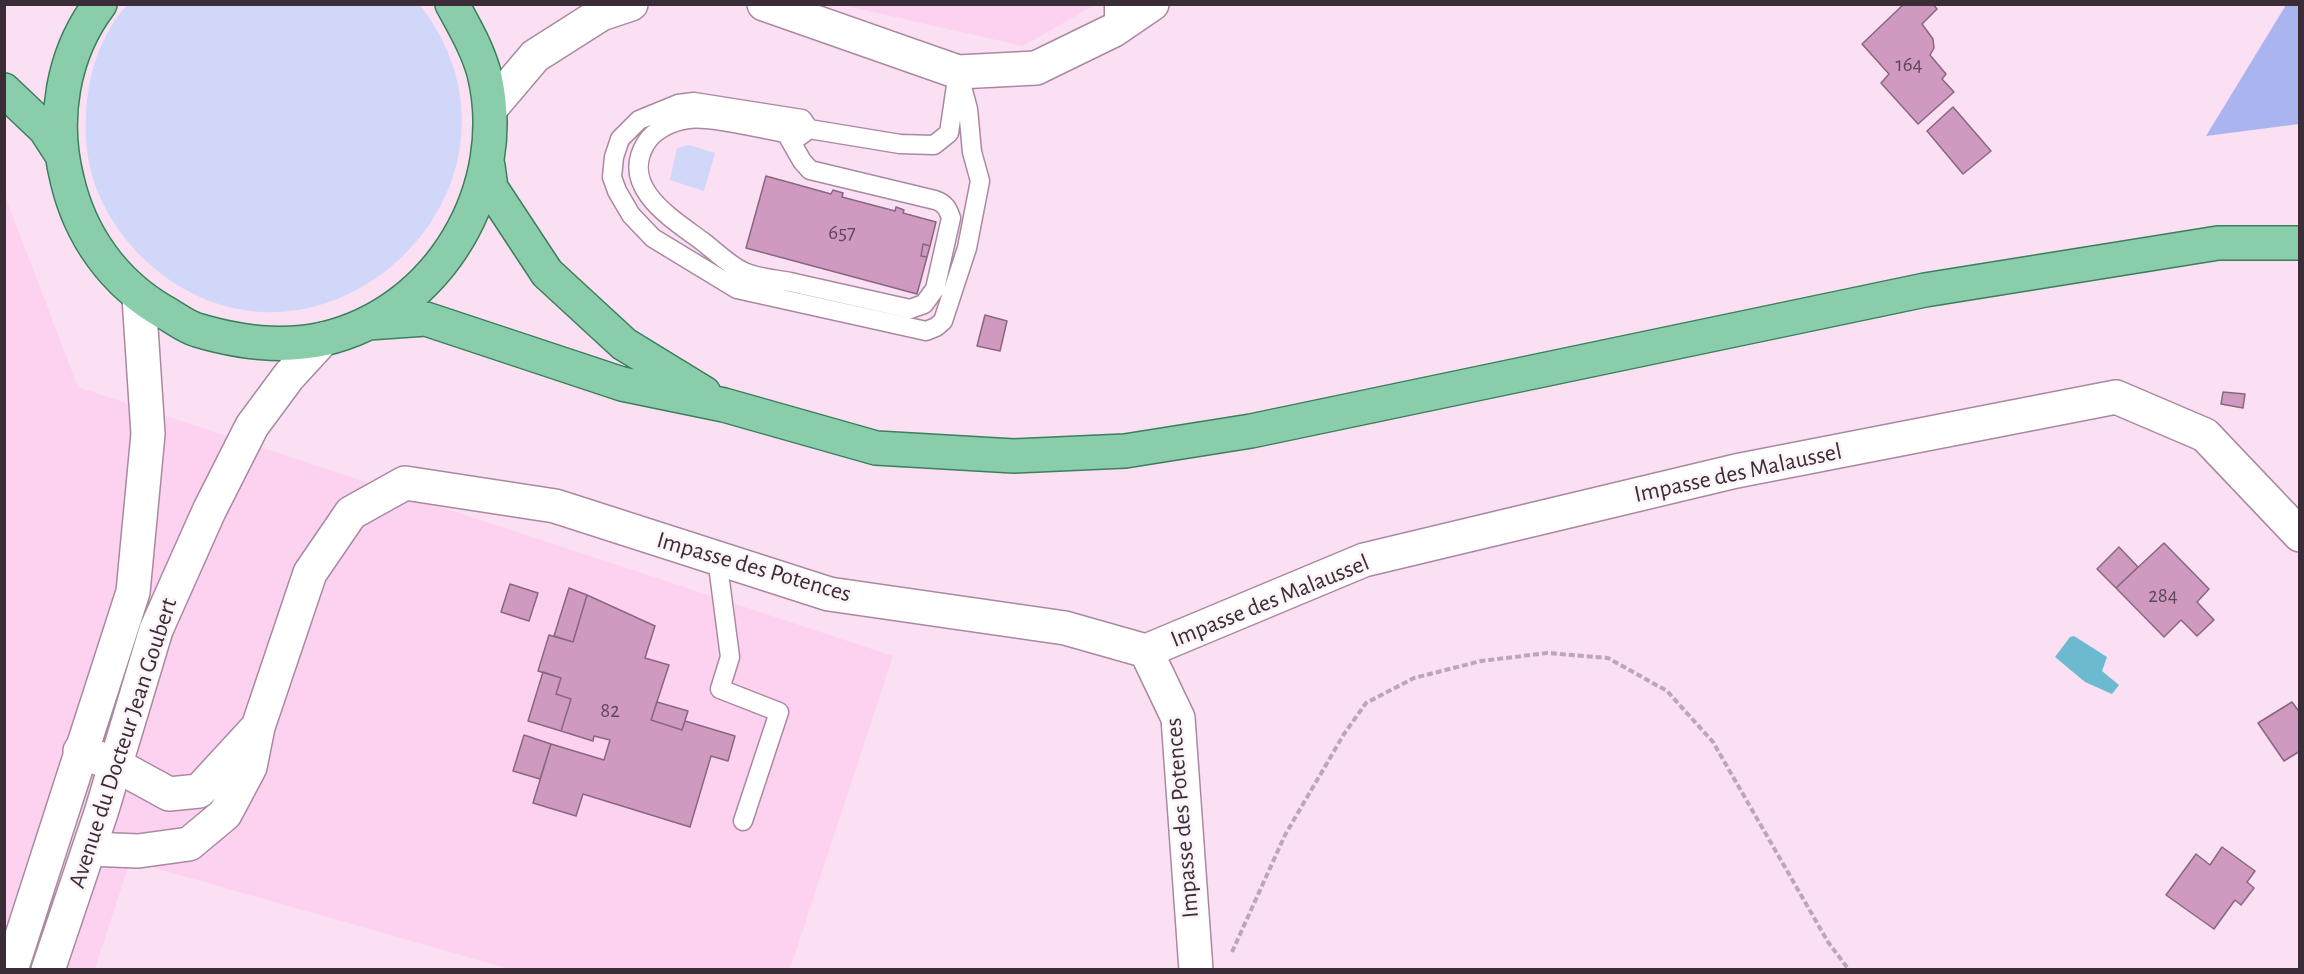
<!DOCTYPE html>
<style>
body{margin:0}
#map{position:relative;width:2304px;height:974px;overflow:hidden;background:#fbdff3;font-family:"Alegreya Sans",sans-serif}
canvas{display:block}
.frame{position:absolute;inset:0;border:6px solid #3b2d37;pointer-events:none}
</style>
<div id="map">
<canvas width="2304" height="974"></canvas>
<div class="frame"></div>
</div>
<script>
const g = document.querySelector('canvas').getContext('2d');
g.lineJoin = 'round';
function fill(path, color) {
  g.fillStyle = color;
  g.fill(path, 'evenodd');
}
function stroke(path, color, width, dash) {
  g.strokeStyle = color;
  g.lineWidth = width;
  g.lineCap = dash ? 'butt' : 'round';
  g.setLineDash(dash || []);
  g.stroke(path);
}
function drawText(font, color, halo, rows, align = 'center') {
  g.font = font + ' "Alegreya Sans",sans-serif';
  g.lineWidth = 5;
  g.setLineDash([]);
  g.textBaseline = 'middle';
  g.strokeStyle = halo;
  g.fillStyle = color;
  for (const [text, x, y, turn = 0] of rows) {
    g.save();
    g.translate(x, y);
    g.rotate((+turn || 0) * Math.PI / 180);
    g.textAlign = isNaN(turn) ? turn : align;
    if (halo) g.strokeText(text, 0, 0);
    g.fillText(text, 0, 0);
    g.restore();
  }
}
fill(new Path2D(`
 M842,5L1095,4V5L1023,46Z
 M4,193L78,387L893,656L790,969H510L130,861L95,969H5Z`), '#fdd2f0');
fill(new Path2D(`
 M128,4L420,5C561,189 315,414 147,262C118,235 94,197 88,157C81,105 90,45 128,4Z
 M689,145L715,153L704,191L670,180L677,148Z`), '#d1d7f9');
fill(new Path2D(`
 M2286,5H2299V124L2206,136Z`), '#aab4ee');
fill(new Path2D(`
 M2074,636L2107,657L2102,671L2119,685L2112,694L2085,682L2055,657L2070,637Z`), '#6bbacf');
const building = new Path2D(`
 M1904,4H1933L1937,9L1922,24L1933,39L1934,48L1930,55L1946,74L1942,79L1954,92L1918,124L1881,83L1889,74L1862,44Z
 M1953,107L1991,151L1963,174L1927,131Z
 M766,176L831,194L833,190L843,193L842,197L895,211L896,207L904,210L903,213L936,222L930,246L923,244L921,256L927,257L917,294L746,248Z
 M923,244L930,246L927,257L921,256Z
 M985,315L1007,321L1000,351L977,346Z
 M2223,392L2245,394L2243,408L2221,404Z
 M2164,543L2209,589L2197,602L2214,620L2197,636L2181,620L2164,637L2116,588Z
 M2119,547L2138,567L2116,588L2097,569Z
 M510,584L538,593L529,621L501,612Z
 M569,588L587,595L573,642L554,636Z
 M587,595L655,626L645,658L669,665L651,720L682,730L685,721L735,736L728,761L711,756L690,827L583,794L576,816L533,803L551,744L604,760L610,740L594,736L593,741L561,731L571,699L556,694L561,678L538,671L549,635L573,642Z
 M543,672L561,678L556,694L571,699L561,731L528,721Z
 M657,702L688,711L682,730L651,720Z
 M2292,702L2300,713V751L2284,761L2258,723Z
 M524,735L551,744L540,779L513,771Z
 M2222,847L2255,871L2247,882L2254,888L2241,905L2235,900L2214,929L2166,895L2196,854L2210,865Z`);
fill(building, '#cf99c0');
stroke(building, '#87687f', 1.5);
const lane = new Path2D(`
 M1114,4V30
 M958,72L968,109L972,152L980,181L967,248L943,321L936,327L926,331L737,289L653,238L631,215L617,191L612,177L614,157L620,139L639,120L678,104L694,102L802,119L809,129L900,144L934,145L949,133Z
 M786,133L802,161L810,170L935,200C945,203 948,209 951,218L935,289L924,304L910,309C870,300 830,291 790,282C775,279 755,278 742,271C728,264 714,250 702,241C671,218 619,187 646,143C654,130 672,121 688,119C713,116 772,131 800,136L809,129
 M717,558L730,657L720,689L779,712L743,821`);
const street = new Path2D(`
 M764,4L958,72L1036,68L1114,30L1152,4
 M490,109L535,56L601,14L631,4
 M1146,651L1364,560L1736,471L2116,397L2205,435L2300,535
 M258,727L310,573L351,513L405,483L555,506L829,594L1065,628L1146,651L1178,718L1196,970
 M80,751L116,765L169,794L199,791L258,727L250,767L225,814L189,844L138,851L89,849`);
const secondary = new Path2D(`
 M11,970L133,592L148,434L139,297
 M48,970L101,813L156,630L209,511L252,426L289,376L323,339`);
const primary = new Path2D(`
 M100,4C62,54 52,120 67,179C80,236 114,283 164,312C175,318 186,327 197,330C237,342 282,348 323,339C440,312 512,187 484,73C477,48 464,26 452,4
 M4,90L45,129L60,152
 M488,166L491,188L547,273L624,344L704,393
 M368,323L426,319L622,384L724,405L876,448L1014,456L1125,451L1251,431L1925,290L2218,243H2300`);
stroke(lane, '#aa89a0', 21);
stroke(street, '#aa89a0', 36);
stroke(secondary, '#aa89a0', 36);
stroke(primary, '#3b7f5d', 36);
stroke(new Path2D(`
 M1232,952L1285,835L1344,734L1366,703L1414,678L1481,661L1547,653L1608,658L1667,691L1713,742L1828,942L1849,970`), '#bda6b6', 4, [6, 3]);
stroke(lane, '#fff', 18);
stroke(street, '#fff', 33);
stroke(secondary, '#fff', 33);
stroke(primary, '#89cdaa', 33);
drawText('21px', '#604859', null, [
 ["164",1909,65],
 ["657",842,233],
 ["284",2163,596],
 ["82",610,711]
]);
drawText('24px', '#3b2d37', '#fbf3f8', [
 ["Impasse des Malaussel",1738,473,-12],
 ["Impasse des Potences",754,567,16],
 ["Impasse des Malaussel",1270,601,-22],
 ["Avenue du Docteur Jean Goubert",123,743,-72],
 ["Impasse des Potences",1182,818,-95]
]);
</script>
